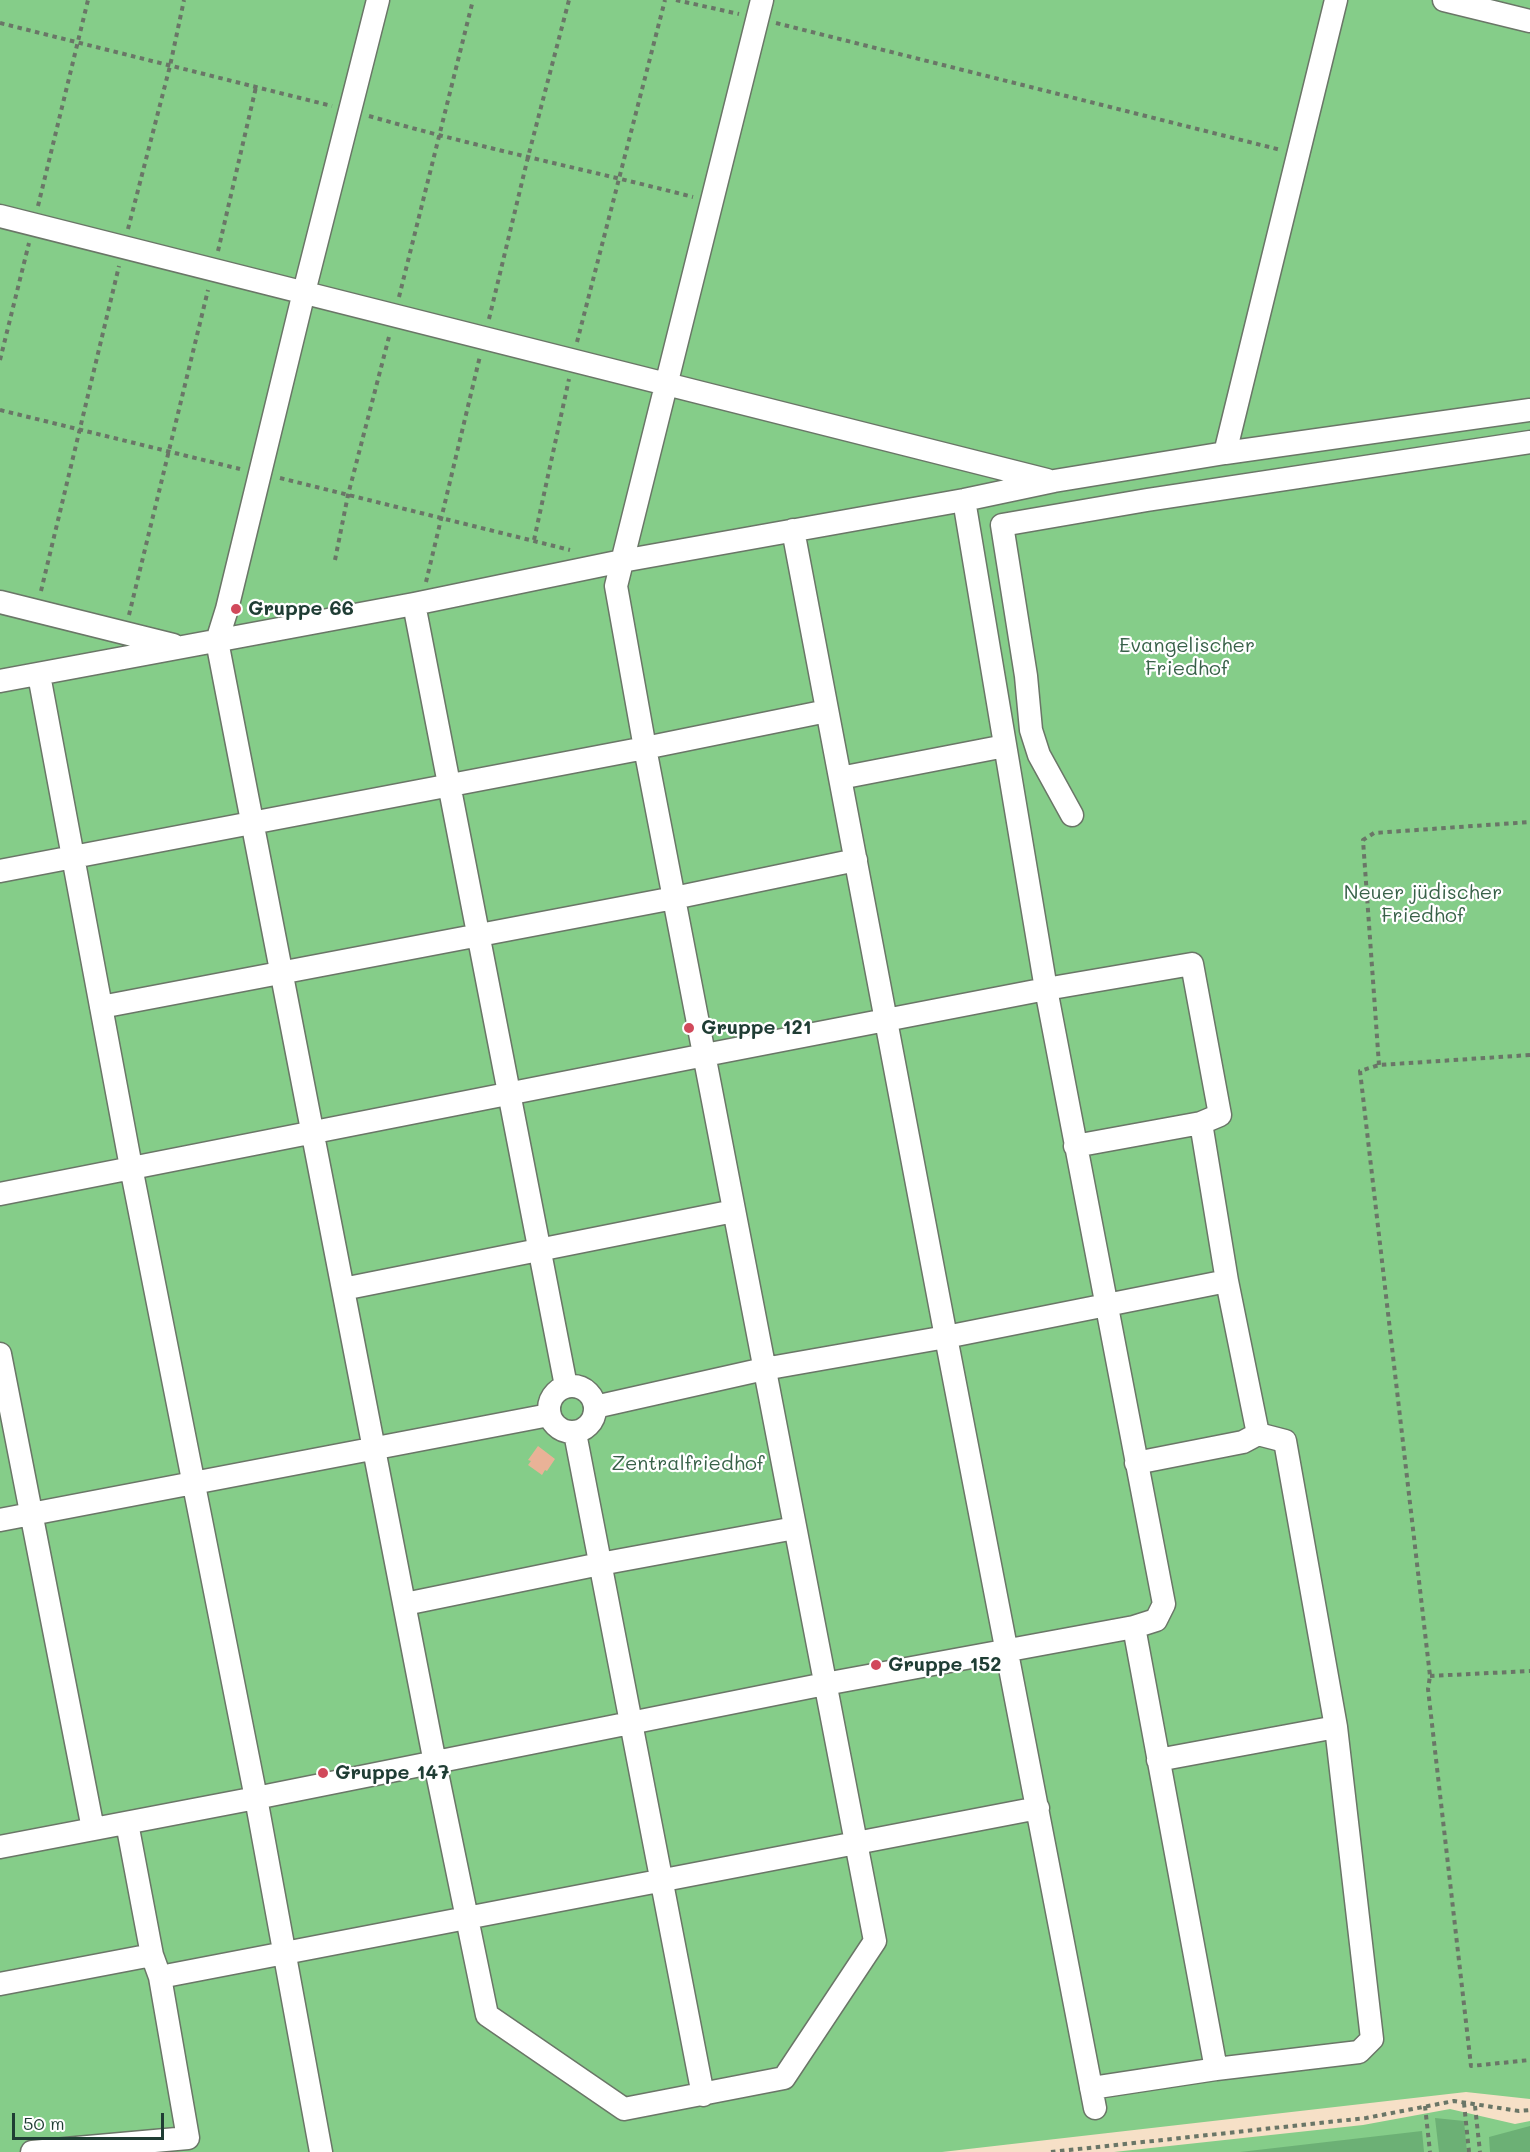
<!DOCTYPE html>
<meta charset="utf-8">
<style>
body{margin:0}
#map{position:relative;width:1530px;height:2152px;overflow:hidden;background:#f6e0c7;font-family:Mali,sans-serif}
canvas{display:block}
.scale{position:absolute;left:12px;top:2113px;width:152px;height:27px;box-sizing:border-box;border:3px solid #1f3d34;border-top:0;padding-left:8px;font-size:18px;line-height:21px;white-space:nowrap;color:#1f3d34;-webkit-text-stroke:4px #fff;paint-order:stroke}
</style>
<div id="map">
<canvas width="1530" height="2152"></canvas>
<div class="scale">50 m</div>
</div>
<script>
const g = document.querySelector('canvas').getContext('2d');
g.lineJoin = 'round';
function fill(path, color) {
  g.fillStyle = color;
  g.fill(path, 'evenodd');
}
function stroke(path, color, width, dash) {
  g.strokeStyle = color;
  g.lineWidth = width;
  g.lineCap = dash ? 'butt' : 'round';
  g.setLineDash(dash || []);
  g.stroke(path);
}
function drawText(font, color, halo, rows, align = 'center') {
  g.font = font + ' Mali,sans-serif';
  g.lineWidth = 4.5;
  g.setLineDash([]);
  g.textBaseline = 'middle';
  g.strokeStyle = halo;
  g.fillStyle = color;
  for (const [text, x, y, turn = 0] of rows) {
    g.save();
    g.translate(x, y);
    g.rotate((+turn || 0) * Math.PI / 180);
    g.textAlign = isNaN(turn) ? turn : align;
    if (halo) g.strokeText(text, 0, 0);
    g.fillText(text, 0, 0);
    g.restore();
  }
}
fill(new Path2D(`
 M0,0H1530V2099L1466,2092L942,2152H0Z
 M1450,2109L1515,2124L1530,2121V2152H1114L1363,2125Z`), '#85cd89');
fill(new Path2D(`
 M1435,2118L1464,2121L1467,2152H1439Z
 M1530,2126V2152H1490L1489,2137Z
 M1422,2131L1424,2152H1240Z`), '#6cb075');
fill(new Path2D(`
 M538,1446L555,1459L547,1471L545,1470L542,1475L528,1465L531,1461L528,1460Z`), '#e9b297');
const minor = new Path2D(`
 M378,0L304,292L227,609L217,641L435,1763L487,2015L624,2109L784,2078L875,1941L645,748L616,586L762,0
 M1444,0L1530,21
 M0,216L1047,480
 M1225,453L1336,0
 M793,530L946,1337L1095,2108
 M0,602L173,645
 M414,604L566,1386
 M39,675L131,1167L256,1798L321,2152
 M0,681L414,604L622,561L964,500L1054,481L1225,453L1530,410
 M840,778L1005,746
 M1072,815L1039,755L1031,730L1026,676L1002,525L1147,500L1530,442
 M0,871L645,748L827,711
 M101,1007L674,898L856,860
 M1075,1146L1201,1123L1227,1281L1258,1434L1285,1441L1336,1727L1372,2039L1359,2052L1216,2069L1091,2088
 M0,1194L705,1055L1046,989L1192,964L1220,1115L1201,1123
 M343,1289L734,1211
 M0,1354L93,1829
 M549 1409a23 23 0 1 1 46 0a23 23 0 1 1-46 0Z
 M595,1407L764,1369L946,1337L1227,1281
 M575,1433L703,2095
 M1136,1463L1243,1442L1258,1434
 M0,1520L549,1415
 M405,1604L600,1564L795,1528
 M1134,1627L1216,2069
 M1158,1760L1336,1727
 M0,1847L256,1798L825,1684L1134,1627L1156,1620L1164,1604L1046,989L964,500
 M160,1977L1038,1808
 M0,1984L152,1955
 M32,2152L188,2138L160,1977L152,1955L127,1823`);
stroke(minor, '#6a7667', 25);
stroke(new Path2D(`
 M676,0L739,14
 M0,23L332,106
 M776,23L1281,150
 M369,116C476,147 585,169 693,197
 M38,206L88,0
 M128,229L170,66L184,0
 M218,251L256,87
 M399,297L473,0
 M489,319L528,157L569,0
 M577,342L665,0
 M0,360L29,243
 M0,410L240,469
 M280,478L570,550
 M534,540L569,379
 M335,560L348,495L390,333
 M426,582L480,356
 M41,591L119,266
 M129,615L208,290
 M1530,1055L1379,1065L1360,1071L1430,1676L1428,1689L1471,2066L1530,2060
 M1379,1065L1363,840L1374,833L1530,822
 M1430,1676L1530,1671
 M1464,2103L1469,2152
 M1425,2106L1430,2152
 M1475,2106L1480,2152
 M1051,2152L1366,2118L1454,2101L1519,2111L1530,2110`), '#6a7667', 4, [4.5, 4.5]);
stroke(minor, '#fff', 22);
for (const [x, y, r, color] of [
 [236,609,6,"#d1495b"],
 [689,1028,6,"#d1495b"],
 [876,1665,6,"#d1495b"],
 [323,1773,6,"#d1495b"]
]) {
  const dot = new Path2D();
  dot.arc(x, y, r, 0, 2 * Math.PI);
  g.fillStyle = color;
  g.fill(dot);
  stroke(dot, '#fff', 2);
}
drawText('bold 20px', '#1f3d34', '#fff', [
 ["Gruppe 66",248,609],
 ["Gruppe 121",701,1028],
 ["Gruppe 152",888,1665],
 ["Gruppe 147",335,1773]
], 'left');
drawText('20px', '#386149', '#fff', [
 ["Evangelischer",1187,646],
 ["Friedhof",1187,669],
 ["Neuer jüdischer",1423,893],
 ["Friedhof",1423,916],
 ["Zentralfriedhof",688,1464]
]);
</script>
